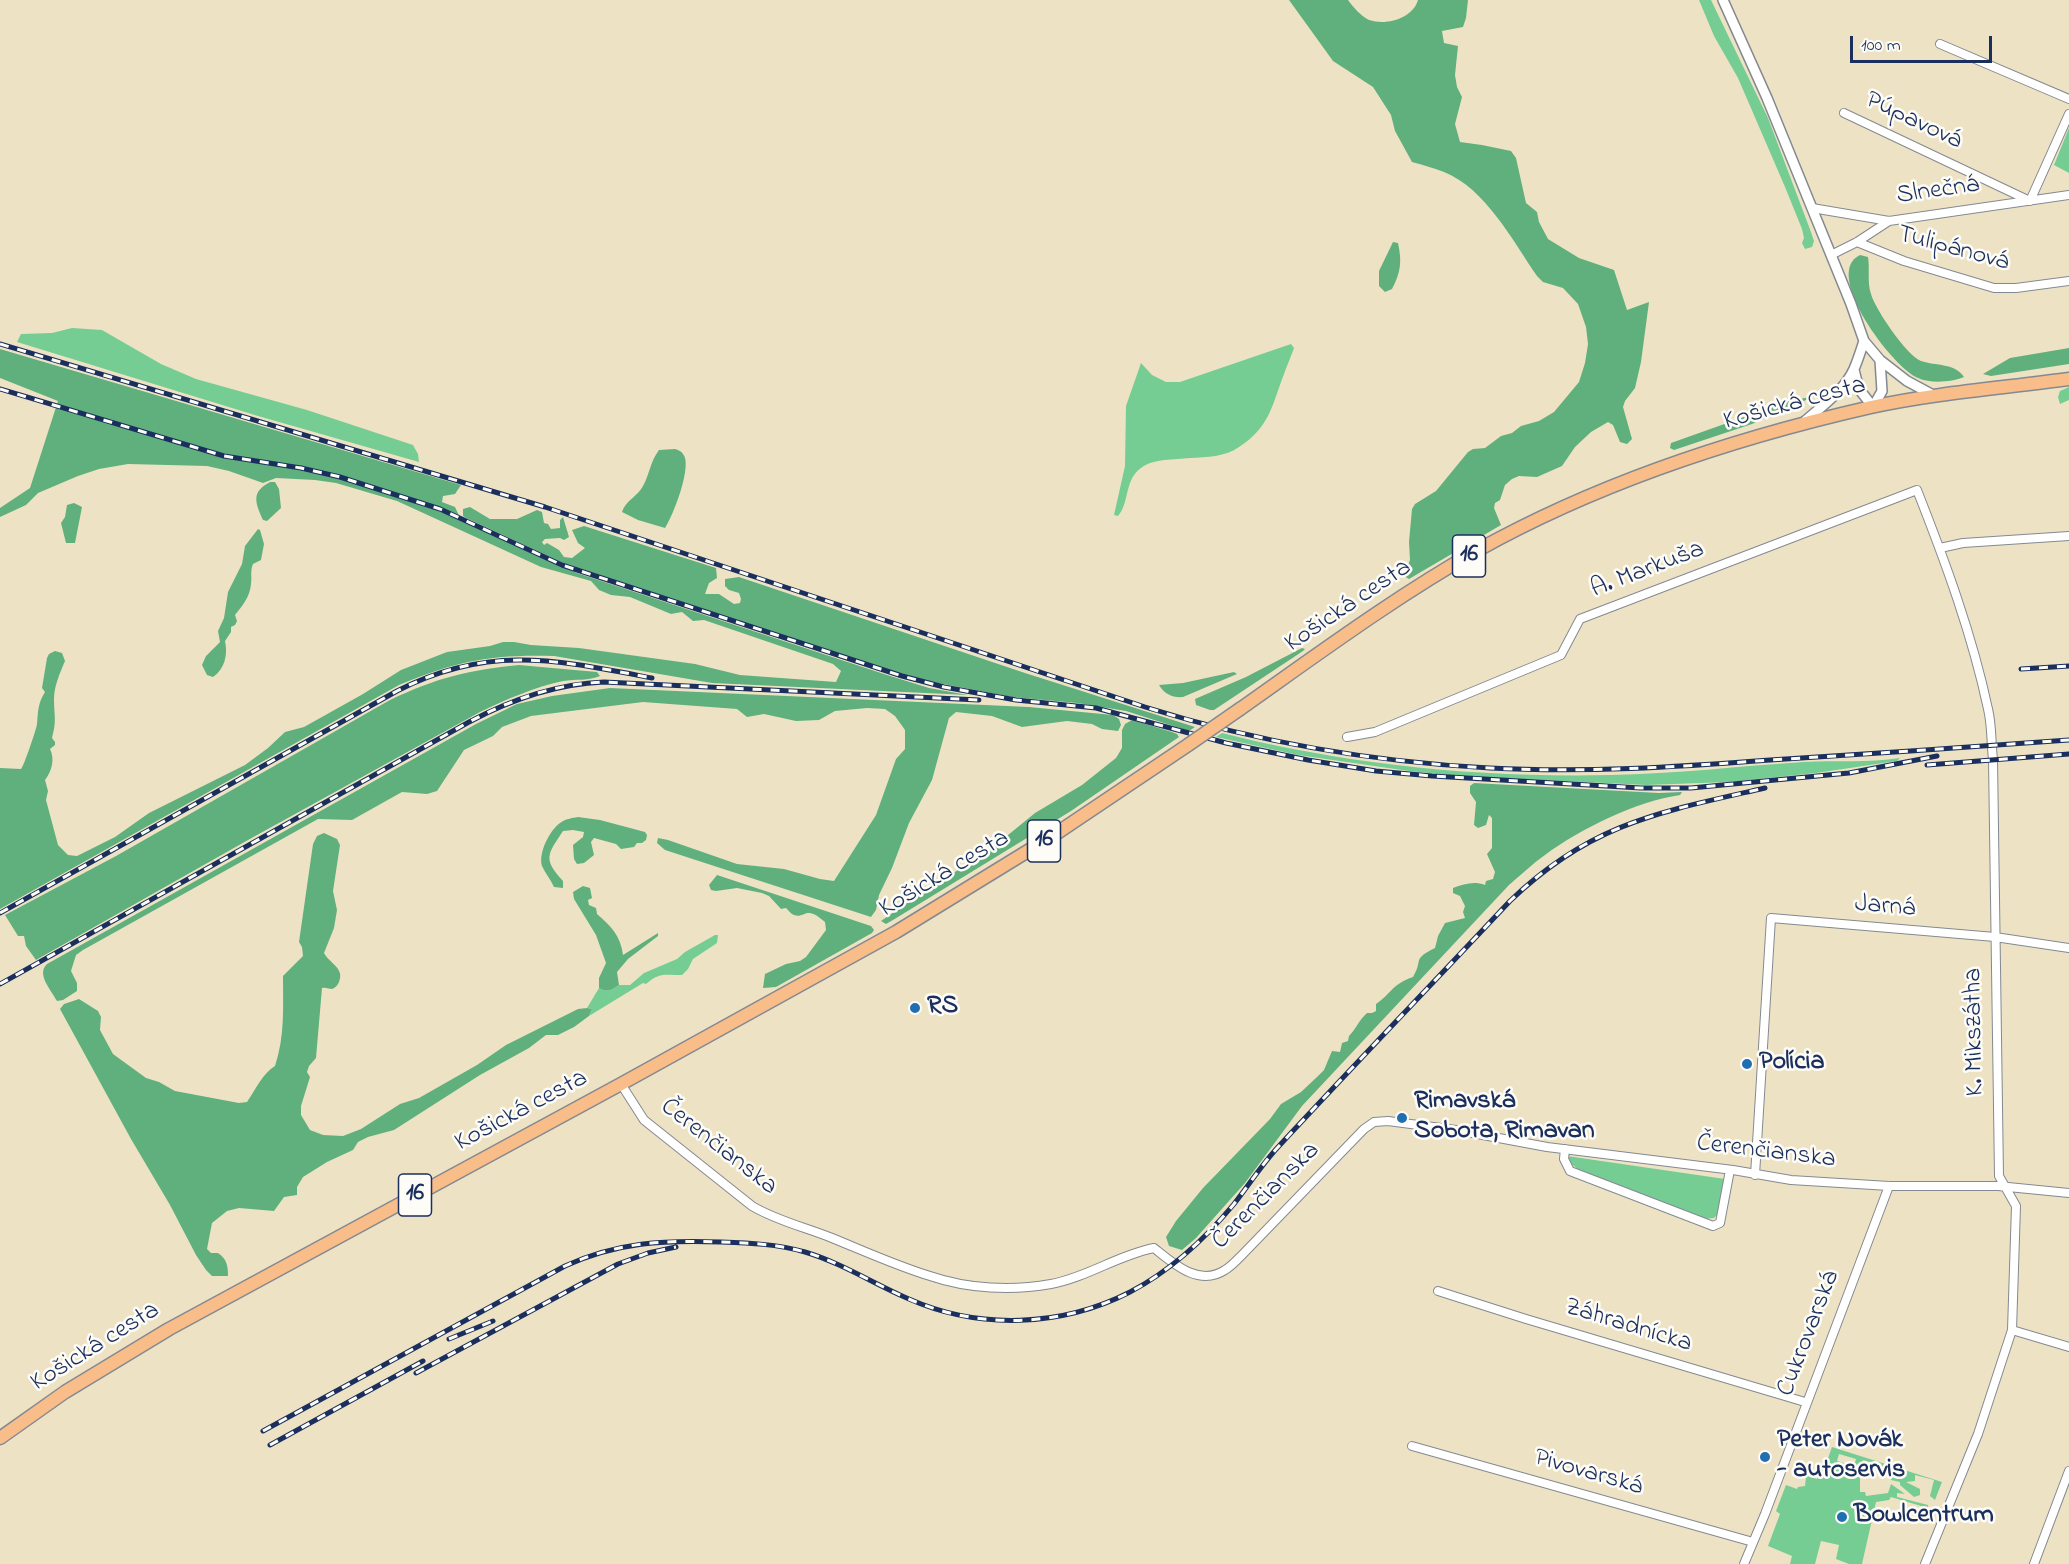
<!DOCTYPE html>
<meta charset="utf-8">
<style>
body{margin:0}
#map{position:relative;width:2069px;height:1564px;overflow:hidden;background:#ede3c4;font-family:"Indie Flower",sans-serif}
canvas{display:block}
.scale{position:absolute;left:1850px;top:36px;width:142px;height:27px;box-sizing:border-box;border:3px solid #1b2f5e;border-top:0;padding-left:8px;font-size:18px;line-height:21px;white-space:nowrap;color:#1b2f5e;-webkit-text-stroke:4px #fdfcf7;paint-order:stroke}
</style>
<div id="map">
<canvas width="2069" height="1564"></canvas>
<div class="scale">100 m</div>
</div>
<script>
const g = document.querySelector('canvas').getContext('2d');
g.lineJoin = 'round';
function fill(path, color) {
  g.fillStyle = color;
  g.fill(path, 'evenodd');
}
function stroke(path, color, width, dash) {
  g.strokeStyle = color;
  g.lineWidth = width;
  g.lineCap = dash ? 'butt' : 'round';
  g.setLineDash(dash || []);
  g.stroke(path);
}
function drawText(font, color, halo, rows, align = 'center') {
  g.font = font + ' "Indie Flower",sans-serif';
  g.lineWidth = 5;
  g.setLineDash([]);
  g.textBaseline = 'middle';
  g.strokeStyle = halo;
  g.fillStyle = color;
  for (const [text, x, y, turn = 0] of rows) {
    g.save();
    g.translate(x, y);
    g.rotate((+turn || 0) * Math.PI / 180);
    g.textAlign = isNaN(turn) ? turn : align;
    if (halo) g.strokeText(text, 0, 0);
    g.fillText(text, 0, 0);
    g.restore();
  }
}
fill(new Path2D(`
 M1699,0H1711L1768,118L1811,232L1814,241L1812,247L1805,249L1802,243L1804,238L1802,229L1785,187L1738,78L1714,36Z
 M2069,128V173L2054,165Z
 M72,328L102,330L161,364L196,379L307,410L413,445L418,454L419,462L258,416L17,342L21,334L52,333Z
 M1291,344L1294,348C1291,357 1287,365 1284,374C1272,405 1270,427 1239,447C1226,457 1206,457 1190,458C1175,460 1154,458 1141,468C1124,480 1130,502 1118,516L1114,515L1125,466L1126,406L1141,363L1152,375L1166,382H1180Z
 M2069,387V400L2060,404L2058,397L2060,391Z
 M1222,733C1348,765 1480,778 1610,775C1675,774 1740,766 1804,762C1836,760 1868,763 1900,758L1897,761L1816,773L1729,782L1646,785L1459,776L1409,771L1298,755L1216,737Z
 M715,935H718L717,943L693,959L688,969L682,975C666,975 659,972 646,984L643,983L589,1016L592,1009L587,1008L599,988C607,993 612,990 619,985H630L644,973L677,959L685,952Z
 M1567,1156L1725,1179L1720,1212L1714,1218L1704,1219L1580,1171L1569,1162Z
 M1832,1447L1942,1482L1935,1500L1930,1496L1934,1480L1915,1475V1481L1906,1482L1920,1489V1495L1914,1497L1900,1485V1482L1891,1480L1894,1470L1863,1460L1859,1471L1850,1466H1854L1856,1459L1839,1454L1837,1461L1847,1464H1840V1468L1860,1474V1492H1865L1866,1496L1888,1493L1891,1484L1905,1494L1897,1493V1497L1928,1505V1508L1891,1497L1889,1500L1876,1502L1862,1564H1849L1836,1559L1839,1545L1821,1541L1815,1564H1790L1792,1556L1768,1546L1780,1514L1776,1511L1786,1485L1797,1489L1798,1487L1805,1486L1806,1477L1791,1471L1817,1479L1822,1465L1825,1466L1826,1464Z`), '#75cd93');
fill(new Path2D(`
 M1289,0H1348C1353,7 1361,16 1369,20C1387,26 1413,18 1418,0H1468L1466,18L1463,27L1442,31L1444,43L1458,46L1455,75L1457,87L1462,97L1455,124L1460,142L1482,145L1511,151L1516,158L1526,203L1537,212L1539,222L1548,239L1579,258L1614,270L1627,310L1649,302L1641,362L1635,388L1625,401L1623,407L1632,439L1627,444L1620,442L1613,425L1608,422L1591,432L1575,447L1562,466L1537,477L1519,476L1512,479L1505,485L1500,500L1495,503L1494,508L1501,525L1409,579L1404,576L1410,560L1409,542L1412,509L1415,504L1436,491L1468,452L1473,449L1485,448L1501,436L1512,433L1521,426L1539,421L1554,412L1579,382L1585,363L1588,344L1586,327L1578,304L1563,288L1543,282L1537,276C1513,241 1485,188 1444,172C1434,168 1423,165 1412,162L1395,131L1391,115L1373,87L1333,61Z
 M1393,242L1398,243C1402,261 1401,272 1392,289L1385,292L1379,286V271Z
 M1860,255L1868,257C1870,269 1867,282 1871,294C1875,309 1907,356 1921,361C1936,366 1955,363 1964,377C1952,382 1931,384 1918,378C1893,368 1821,273 1860,255Z
 M2069,348V364L1991,376L1983,374L2010,358Z
 M0,349L461,485L455,494L443,496L442,502L455,507L461,520L577,573L884,674L929,688L968,695L712,683L554,656C494,654 455,661 399,685L0,909V768L21,769C24,766 37,727 37,724C38,711 38,703 45,692L42,688L47,658L49,654L55,651L62,653L65,661C60,673 54,686 54,699C54,716 57,720 52,738L55,742V745L50,749C55,759 52,771 45,780L48,791L46,800L58,845L68,855L77,856L115,837L149,813L245,765L268,748L285,732L304,727L363,694L401,670L447,652L490,646L503,642H514L531,645L579,648L695,664L740,675L836,682L841,671L833,664L704,620L693,621L682,612L671,614L630,597L611,595L599,590L591,581L541,567L397,501L336,483L315,480L276,478L263,483L229,471L207,466L128,464L99,469L78,476L38,493L26,505L0,517V508L30,488L58,401L0,378Z
 M1815,396L1752,424L1674,450L1670,448L1671,443L1789,401Z
 M675,449C678,450 681,451 683,454C693,465 673,516 665,528L638,520L622,512C625,501 638,496 643,486C650,473 650,462 659,450Z
 M270,482H275L279,489L281,508L267,521L263,520C255,502 251,492 270,482Z
 M74,503L82,507L75,543H66L61,523L65,517L67,505Z
 M470,507L490,519H517L537,510L542,512L544,523L548,524L551,529L560,528V520L563,517L569,537L564,540L560,538L545,539L542,542L544,545L547,543L559,550L564,557L572,558L585,548L578,543L572,530L584,526L716,568L717,578L709,583L705,594H719L734,604L740,603L741,599L739,593L729,590L725,586V579L739,577L1025,673L1195,727L1189,731L1126,711L1077,703L1012,697L922,680L889,671L561,562L466,518L463,516V509Z
 M258,529L260,530L264,544L261,560L253,564C250,571 252,577 251,584C250,597 242,606 235,615L237,621L235,625L231,627V632L225,641C228,654 225,669 213,677L207,675L202,665L206,656L220,642L218,631L224,618L228,592L242,564L245,546Z
 M1302,648L1305,649L1303,651L1214,710H1210L1196,705L1195,699L1246,677Z
 M519,665L597,672L600,676C589,681 576,679 563,681C535,687 507,699 480,712L248,840L36,960L26,946L24,936H18L5,915L116,856L390,700C436,678 468,670 519,665Z
 M1234,672L1237,674L1183,697C1173,698 1164,694 1159,685L1183,683Z
 M610,688L1029,707L1113,715L1119,719L1121,725L1118,731L1102,729L1092,724L1067,721L1022,727L992,716L956,712L949,718L932,780L909,823L892,868L879,895L876,910L871,917L665,850L657,843L658,838L668,840L737,864L784,869L820,879L834,881L876,815L896,759L905,749V730L895,716L885,709L867,708L835,711L819,720L796,721L764,714L747,717L737,709L643,702L531,716L502,727L493,736L464,750L437,791L427,794L402,792L352,820L318,819L83,950L76,955L71,971L77,983V991L63,1000L57,1001C51,990 36,974 47,964L476,724L517,704L552,696Z
 M1132,720L1172,732L1177,734L1179,737L1071,811L893,920L886,924L881,921L927,889L986,853L1035,813L1082,785L1116,758L1122,748V730L1125,724Z
 M1474,783L1659,793L1682,792L1680,795C1637,801 1580,829 1545,855C1532,864 1521,875 1509,885L1302,1106L1245,1183L1196,1238L1182,1250L1169,1246L1166,1237L1176,1221L1203,1188L1270,1119L1281,1104L1301,1092L1317,1077L1324,1070L1332,1051L1340,1052L1342,1043L1348,1041L1349,1036C1356,1029 1359,1020 1367,1013H1372L1376,1011V1004C1392,993 1392,984 1413,977C1424,959 1411,960 1435,948L1438,936L1445,923L1465,918L1463,912L1465,906L1460,896L1453,893V888C1464,884 1474,881 1485,885L1486,881L1493,879L1495,872L1487,854L1492,848V818L1489,815L1486,825L1478,828L1474,825L1476,802L1470,793V786Z
 M578,817L600,820L645,832L647,835L646,840L642,843H637L634,847L621,849L616,844L594,838L591,842L594,855L584,863L577,864L574,859L573,845L583,837L584,832L573,830L563,831C547,855 543,859 563,881V888L554,887C551,880 545,873 542,866C538,853 550,830 560,823C565,819 572,818 578,817Z
 M324,833L337,839L340,845L333,891L337,910L334,928L324,953C329,963 345,968 339,982C338,985 335,988 332,989C329,989 326,987 322,988L316,1058L309,1066L307,1072L310,1077L301,1106V1115L310,1130L323,1135L343,1136L361,1129L400,1104L419,1098L477,1065L506,1045L578,1009L587,1008L592,1009L589,1016L574,1027L558,1035H546L529,1048L480,1075L394,1130L368,1137L358,1142L353,1150L327,1162L303,1177L297,1187V1195L284,1197L274,1211L239,1208L227,1211L212,1223L207,1249L211,1253H218C227,1259 228,1266 228,1276H212L206,1270L196,1255L170,1205L131,1139L60,1009L64,1004L79,999L98,1011L101,1017L100,1030L113,1054L146,1078L159,1082L175,1091L239,1103L247,1102C256,1089 262,1074 275,1066C285,1036 283,1007 283,976L303,956L302,947L299,942L313,844L317,836Z
 M717,875L871,926L874,930L872,933L776,987L763,988L765,974L786,964L800,961L806,957L826,930L825,922C805,904 805,919 794,915C791,914 789,911 786,908L781,909L769,896L762,893L737,888L716,891L711,890L709,885Z
 M583,886L590,888L592,898L588,900L589,905L596,908L597,914C610,925 621,936 623,955L658,933V936L628,959L617,972L619,985C612,990 607,993 599,988V978L606,963L596,935L574,899L573,892Z`), '#60b07d');
const minor = new Path2D(`
 M1940,44L2069,99
 M1844,113L2030,201L2069,114
 M1812,208L1889,221L2069,195
 M1857,242L1904,261L1994,288H2016L2069,281
 M1831,255L1857,242L1889,221
 M1940,548L1963,543L2069,536
 M1347,737L1375,732L1561,655L1580,619L1917,490C1945,561 1972,634 1988,709C1992,725 1991,743 1993,759L1999,1176L2016,1206L2012,1330L1978,1434L1925,1564
 M621,1084L644,1120L752,1206C777,1221 805,1227 832,1238C864,1251 897,1266 930,1276C968,1289 1012,1291 1051,1284C1088,1277 1118,1255 1154,1248C1174,1264 1199,1287 1225,1270C1232,1266 1238,1259 1243,1254L1364,1129L1374,1122L1388,1121L1456,1130L1547,1147L1733,1170L1791,1180L1889,1186H1998L2069,1193
 M1565,1149L1564,1159L1570,1171L1713,1226L1720,1223L1730,1170
 M1755,1175L1771,918L1995,937L2069,948
 M1438,1291L1526,1319L1805,1402
 M2012,1330L2069,1347
 M1412,1446L1753,1542
 M1744,1564L1765,1514L1889,1186
 M2034,1564L2069,1471`);
const tertiary = new Path2D(`
 M1723,0L1767,98L1851,304L1864,341L1880,360L1907,381L1935,396
 M1854,370L1859,389L1873,407L1882,391L1880,360
 M1804,422C1822,406 1844,391 1854,369C1858,360 1861,350 1864,341`);
const primary = new Path2D(`
 M1240,709C1318,654 1395,597 1478,550C1600,482 1735,438 1871,407C1936,393 2003,388 2069,379
 M0,1438L65,1392L169,1329L621,1084L896,932L1054,835L1188,745`);
stroke(minor, '#848991', 10);
stroke(tertiary, '#848991', 12);
stroke(primary, '#848991', 15);
stroke(minor, '#fff', 8);
stroke(tertiary, '#fff', 9);
stroke(primary, '#f8bd88', 12);
const rail = new Path2D(`
 M0,344L545,507L1145,707C1257,742 1373,762 1490,768C1584,773 1677,767 1770,760C1870,754 1969,747 2069,740
 M0,389L224,456L301,468L340,477L440,509L562,565L902,676L944,687L1016,700L1096,708L1226,743L1308,760L1376,771L1432,776L1641,788H1691L1849,773L1937,756
 M2021,669L2069,666
 M1927,765L2069,754
 M0,913L397,691C489,644 557,660 652,678
 M0,984L469,722C512,699 555,684 604,682L979,700
 M449,1339L493,1321
 M416,1373L618,1264L648,1253L676,1247
 M263,1431L565,1266C618,1242 663,1240 721,1242C749,1243 777,1244 805,1252C842,1263 874,1284 909,1299C979,1330 1062,1327 1130,1292C1170,1271 1205,1239 1234,1204C1249,1185 1262,1164 1279,1146C1355,1064 1433,983 1510,901C1591,823 1660,812 1765,788
 M270,1445L423,1361`);
stroke(rail, '#1b2f5e', 5);
stroke(rail, '#fdfcf7', 3, [9]);
const primaryBridge = new Path2D(`
 M1188,745L1240,709`);
stroke(primaryBridge, '#848991', 15, []);
stroke(primaryBridge, '#f8bd88', 12);
for (const [x, y, r, color] of [
 [915,1008,6,"#1f6fb2"],
 [1747,1064,6,"#1f6fb2"],
 [1402,1118,6,"#1f6fb2"],
 [1765,1457,6,"#1f6fb2"],
 [1842,1517,6,"#1f6fb2"]
]) {
  const dot = new Path2D();
  dot.arc(x, y, r, 0, 2 * Math.PI);
  g.fillStyle = color;
  g.fill(dot);
  stroke(dot, '#fdfcf7', 2);
}
for (const [x, y, w] of [
 [1469,556,33],
 [1044,841,33],
 [415,1195,33]
]) {
  const box = new Path2D();
  box.roundRect(x - w / 2, y - 21, w, 42, 4.5);
  g.fillStyle = '#fdfcf7';
  g.fill(box);
  stroke(box, '#1b2f5e', 1.5);
}
drawText('bold 24px', '#1b2f5e', null, [
 ["16",1469,556],
 ["16",1044,841],
 ["16",415,1195]
]);
drawText('26px', '#1b2f5e', '#fdfcf7', [
 ["Púpavová",1913,122,25],
 ["Slnečná",1938,192,-8],
 ["Tulipánová",1953,250,15],
 ["Košická cesta",1795,405,-15],
 ["A. Markuša",1648,571,-21],
 ["Košická cesta",1349,607,-34],
 ["Košická cesta",945,875,-31],
 ["Jarná",1885,908,5],
 ["K. Mikszátha",1976,1032,-91],
 ["Košická cesta",522,1112,-28],
 ["Čerenčianska",718,1148,38],
 ["Čerenčianska",1766,1153,7],
 ["Čerenčianska",1267,1197,-45],
 ["Záhradnícka",1628,1327,17],
 ["Cukrovarská",1810,1334,-69],
 ["Košická cesta",96,1348,-32],
 ["Pivovarská",1588,1474,16]
]);
drawText('bold 26px', '#1b2f5e', '#fdfcf7', [
 ["RS",927,1008],
 ["Polícia",1759,1064],
 ["Rimavská",1414,1103],
 ["Sobota, Rimavan",1414,1133],
 ["Peter Novák",1777,1442],
 ["- autoservis",1777,1472],
 ["Bowlcentrum",1854,1517]
], 'left');
</script>
